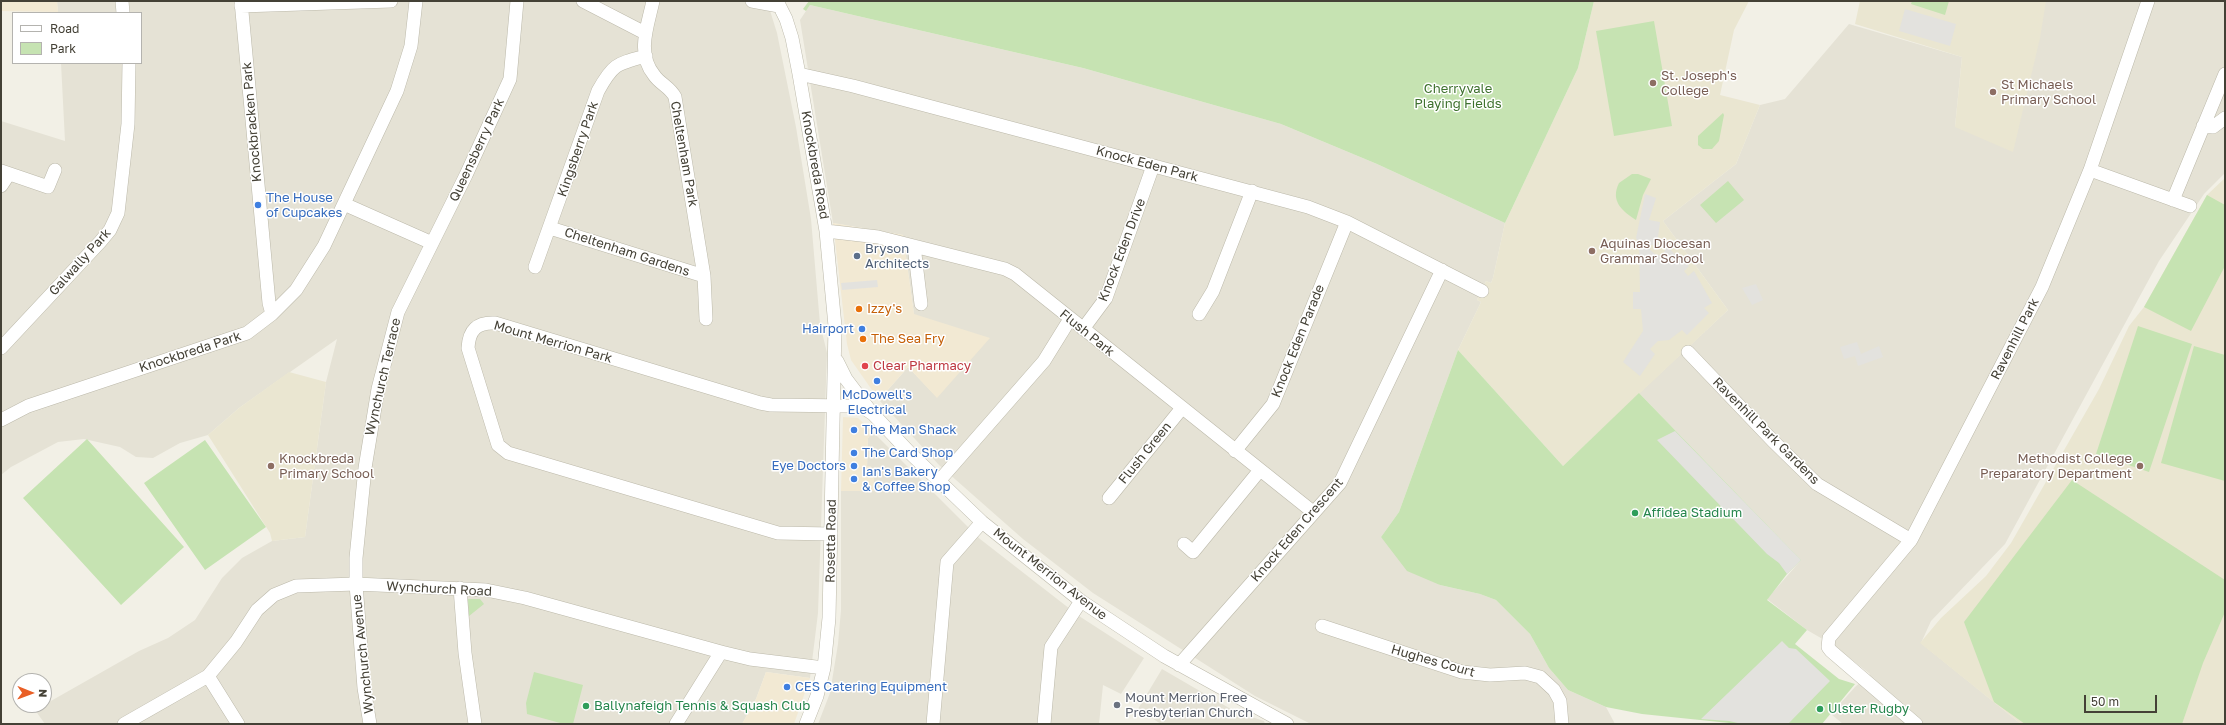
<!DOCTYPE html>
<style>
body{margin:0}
#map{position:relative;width:2226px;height:725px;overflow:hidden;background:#f2f0e6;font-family:"Golos Text",sans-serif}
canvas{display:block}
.frame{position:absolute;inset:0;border:2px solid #444136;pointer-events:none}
.legend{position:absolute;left:12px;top:12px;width:130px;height:52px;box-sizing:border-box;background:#fff;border:1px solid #b4b3af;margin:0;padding:5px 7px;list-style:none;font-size:12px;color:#444136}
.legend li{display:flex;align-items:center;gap:8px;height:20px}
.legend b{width:20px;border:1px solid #b4b3af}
.north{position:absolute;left:12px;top:673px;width:40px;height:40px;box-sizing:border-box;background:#fff;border:1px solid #b4b3af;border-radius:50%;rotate:91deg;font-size:11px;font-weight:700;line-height:16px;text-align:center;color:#444136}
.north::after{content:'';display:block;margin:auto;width:14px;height:18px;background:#e95f26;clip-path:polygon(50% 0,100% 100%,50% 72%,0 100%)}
.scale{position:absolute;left:2084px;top:695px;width:73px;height:18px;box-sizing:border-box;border:2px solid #444136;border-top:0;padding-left:5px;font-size:12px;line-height:14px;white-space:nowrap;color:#444136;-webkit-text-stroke:3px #fff;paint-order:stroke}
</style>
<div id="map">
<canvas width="2226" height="725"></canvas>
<div class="frame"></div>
<ul class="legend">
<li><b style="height:5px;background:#fff"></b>Road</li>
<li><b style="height:11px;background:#c6e3b2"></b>Park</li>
</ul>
<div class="north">N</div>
<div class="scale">50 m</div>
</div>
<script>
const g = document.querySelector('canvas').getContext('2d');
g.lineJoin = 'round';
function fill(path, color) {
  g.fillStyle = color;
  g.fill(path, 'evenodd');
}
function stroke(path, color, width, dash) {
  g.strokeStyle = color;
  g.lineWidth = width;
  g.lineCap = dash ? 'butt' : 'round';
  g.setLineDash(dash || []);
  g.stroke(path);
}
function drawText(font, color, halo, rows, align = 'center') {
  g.font = font + ' "Golos Text",sans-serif';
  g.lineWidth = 3;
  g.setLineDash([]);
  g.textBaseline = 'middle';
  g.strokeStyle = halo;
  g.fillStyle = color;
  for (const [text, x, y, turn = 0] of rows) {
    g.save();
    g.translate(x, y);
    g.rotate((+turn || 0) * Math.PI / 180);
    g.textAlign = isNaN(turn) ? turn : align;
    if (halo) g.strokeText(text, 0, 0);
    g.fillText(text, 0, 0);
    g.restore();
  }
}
fill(new Path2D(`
 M57,1H767L777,33L796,127L811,219L820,324L827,353L818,613L810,678L766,672L756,699L742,724H45L35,710L139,651L168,638L195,620L222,578L242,558L272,541L305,537L326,382L337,339L239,408L208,435L180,443L153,458L136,457L120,447L84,439L58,442L11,467L1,475V121L65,141L61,63H141V13H58Z
 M2045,1H2225V173L2204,194L2159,261L2005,544L1931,621L1921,643L2021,724H1843L1831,714L1855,687L1870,674L1833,645L1807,630L1767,599L1801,560L1639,393L1728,310L1663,221L1736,164L1760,105L1785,99L1849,24L1962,57L1955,127L2042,14Z
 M810,5L1083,68L1281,124L1377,164L1505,223L1493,278L1491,283L1486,281L1477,300L1481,302L1458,350L1399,512L1381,537L1440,585L1480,594L1496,600L1530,634L1549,668L1568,690L1606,707L1615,724H1311L1255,696L1093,593L1023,539L939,465L879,400L908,367L937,397L914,314L903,235L833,223L800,20Z
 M873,432L980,539L1079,616L1144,658L1121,694L1103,685L1099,724H818L830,693L838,644L841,610V491H874L871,471L867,466L868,438Z
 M1162,669L1236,712L1264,721L1265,724H1161L1138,709Z`), '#e5e2d5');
fill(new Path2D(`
 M1,1H57L58,12L1,11Z
 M833,223L903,235L914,314L990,338L937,398L908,367L879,400L851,360L847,344Z
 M843,417L858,418L873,432L868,438L867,466H871V471L874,474V491H841Z
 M766,672L810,678L794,724H742L756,699Z`), '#f2e9d3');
fill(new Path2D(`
 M1594,1H1749L1734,30L1720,95L1760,105L1736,164L1663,221L1728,310L1563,466L1458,350L1481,302L1477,300L1486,281L1491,283L1493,278L1505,223L1578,68Z
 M1860,1H2046L2040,38L2013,152L1955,127L1962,57L1855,24Z
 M2225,178V724H2021L1920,643L1941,618L1986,576L2011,543L2099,389L2129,326L2144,307L2207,195Z
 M289,372L326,382L305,537L272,541L270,533L208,435L239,408Z`), '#eae6d1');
fill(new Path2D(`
 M809,1H1594L1578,68L1505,223L1377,164L1281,124L1083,68L810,5L806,11L803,9Z
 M1912,1H1949L1945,15L1911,4Z
 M1654,21L1672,126L1614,136L1596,31Z
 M1723,113L1724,115L1719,141L1712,149H1703L1698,145V136Z
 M1632,174H1638L1651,179L1643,195L1636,220C1622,211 1610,201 1619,183Z
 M1728,181L1744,200L1716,223L1700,205Z
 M2207,195L2225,205V266L2191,331L2144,307Z
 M2138,326L2192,344L2149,472L2096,454Z
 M2194,346L2225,355V481L2161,463Z
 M1458,350L1563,466L1639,393L1801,560L1787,574L1767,600L1807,630L1795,644L1839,679L1855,684L1822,724H1739L1642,714L1606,707L1568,690L1549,668L1530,634L1496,600L1480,594L1440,585L1407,571L1381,537L1399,512Z
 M87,439L184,547L121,605L23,498Z
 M205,440L266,527L205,570L144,483Z
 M2072,480L2225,580V612L2203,663L2182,724H2025L1994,702L1964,622Z
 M468,599H480L484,604L469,616Z
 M534,672L583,685L573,724H564L527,714L526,703Z`), '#c6e3b2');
fill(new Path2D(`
 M1905,9L1956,24L1950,46L1899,31Z
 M1645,194L1656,198L1649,220L1660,222L1657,245H1650V250L1655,254L1662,256L1667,247L1689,266L1684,271L1688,276L1694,271L1712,303L1704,308L1709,313L1687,335L1682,330L1669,340L1658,341L1650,349L1655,354L1640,376L1623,362L1643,331L1641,309H1633V292H1640L1639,244L1636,238Z
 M877,280L878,287L842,290L841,283Z
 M1756,284L1763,300L1752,305L1742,288Z
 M1857,342L1861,354L1879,346L1883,357L1858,366L1855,356L1844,359L1840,347Z
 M1675,431L1801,560L1787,574L1779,563L1767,554L1657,440Z
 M1782,641L1789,648L1796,649L1830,681L1788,724H1742L1729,721L1701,719Z`), '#e3e2de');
const minor = new Path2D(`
 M122,1L123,13
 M241,1L269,303L272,314
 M583,1L645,33
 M653,1C648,25 636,53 654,75C660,84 670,87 675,97L704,276L706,319
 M752,1L779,6
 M777,1L786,19L792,38L799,74L826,231L835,326L829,618L824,668L817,696L806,724
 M241,6L391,1
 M799,74L853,86L1308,207L1347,222L1482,291
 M2203,126L2213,127L2225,118
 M2090,170L2190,206
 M1,171L48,187L55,170
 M1,186L9,174
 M2173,200L2225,74
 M344,204L432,243
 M550,228L704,276
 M826,231L878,237L1005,269L1015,274L1313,512
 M914,246L921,304
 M535,267L598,91C613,64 616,64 646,56
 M1199,314L1213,291L1252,191
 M1083,329L1106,298L1153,166
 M1,348L100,242L110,230L118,213L128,124L129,63
 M1688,352L1772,440L1817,484L1911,540
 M837,361L846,379L871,412
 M1,420L28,406L247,333L272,314L296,290L324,246L397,91L411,46L416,1
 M1235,451L1273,404L1347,222
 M939,481L1044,361L1070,319
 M1109,498L1182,408
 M831,534L778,533L508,453L498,445L468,348C469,330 477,322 495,323L760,403L771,405L850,406L864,408L873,414L910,453L982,522L1081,601L1164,656L1287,724
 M1184,544L1193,552L1260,470
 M460,588L465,653L475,724
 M1322,626L1462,672L1490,675L1525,673L1540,677L1554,690L1560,701L1562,724
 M1179,665L1340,483L1442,270
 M208,676L238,724
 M124,724L208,676L236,642L257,610L274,595L296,586L356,584L486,590L525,598L721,652L750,659L824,668
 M370,724L364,688L356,584V558L365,468L378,389L398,312L466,175L510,79L517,1
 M676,724L721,652
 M933,724L947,562L982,522
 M1044,724L1051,647L1081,601
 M1916,724L1831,651L1828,647L1829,638L1911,540L2042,287L2090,170L2148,1`);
stroke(minor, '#bcb9aa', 14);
stroke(minor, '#fff', 13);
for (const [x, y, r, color] of [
 [1653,83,4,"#8d6e63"],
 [1993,92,4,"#8d6e63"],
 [258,205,4,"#3f7fe0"],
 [1592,251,4,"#8d6e63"],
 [857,256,4,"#5c6f8a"],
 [859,309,4,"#e8710a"],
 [862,329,4,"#3f7fe0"],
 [863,339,4,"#e8710a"],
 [865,366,4,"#e0444e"],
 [877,381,4,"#3f7fe0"],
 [854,430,4,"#3f7fe0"],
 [854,453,4,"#3f7fe0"],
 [271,466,4,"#8d6e63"],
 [854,466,4,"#3f7fe0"],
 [2140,466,4,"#8d6e63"],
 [854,479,4,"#3f7fe0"],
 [1635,513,4,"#2e9e5b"],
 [787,687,4,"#3f7fe0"],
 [1117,705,4,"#6b7280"],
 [586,706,4,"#2e9e5b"],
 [1820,709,4,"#2e9e5b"]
]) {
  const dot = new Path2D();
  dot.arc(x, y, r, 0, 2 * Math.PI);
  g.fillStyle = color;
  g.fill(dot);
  stroke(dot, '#fff', 1.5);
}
drawText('13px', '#785e54', '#fff', [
 ["St. Joseph's",1661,76],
 ["College",1661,91],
 ["St Michaels",2001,85],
 ["Primary School",2001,100],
 ["Aquinas Diocesan",1600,244],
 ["Grammar School",1600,259],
 ["Knockbreda",279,459],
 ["Primary School",279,474],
 ["Methodist College",2132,459,"right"],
 ["Preparatory Department",2132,474,"right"]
], 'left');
drawText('13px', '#3e712e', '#fff', [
 ["Cherryvale",1458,89],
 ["Playing Fields",1458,104]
]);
drawText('13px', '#444136', '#fff', [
 ["Knockbracken Park",252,122,-95],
 ["Kingsberry Park",578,149,-71],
 ["Queensberry Park",477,150,-65],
 ["Cheltenham Park",684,154,80],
 ["Knock Eden Park",1147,164,15],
 ["Knockbreda Road",815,165,80],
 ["Knock Eden Drive",1122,250,-69],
 ["Cheltenham Gardens",627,252,18],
 ["Galwally Park",80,262,-48],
 ["Flush Park",1087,333,39],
 ["Ravenhill Park",2015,339,-63],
 ["Knock Eden Parade",1298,341,-68],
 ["Mount Merrion Park",553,342,16],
 ["Knockbreda Park",190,352,-18],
 ["Wynchurch Terrace",383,377,-77],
 ["Ravenhill Park Gardens",1766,431,45],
 ["Flush Green",1145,453,-51],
 ["Knock Eden Crescent",1297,530,-49],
 ["Rosetta Road",831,541,-89],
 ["Mount Merrion Avenue",1050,574,38],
 ["Wynchurch Road",439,589,3],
 ["Wynchurch Avenue",363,654,-96],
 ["Hughes Court",1433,661,16]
]);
drawText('13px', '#366cbe', '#fff', [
 ["The House",266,198],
 ["of Cupcakes",266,213],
 ["Hairport",854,329,"right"],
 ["McDowell's",877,395,"center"],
 ["Electrical",877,410,"center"],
 ["The Man Shack",862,430],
 ["The Card Shop",862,453],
 ["Eye Doctors",846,466,"right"],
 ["Ian's Bakery",862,472],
 ["& Coffee Shop",862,487],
 ["CES Catering Equipment",795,687]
], 'left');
drawText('13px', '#4e5e75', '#fff', [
 ["Bryson",865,249],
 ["Architects",865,264]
], 'left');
drawText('13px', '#c56008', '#fff', [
 ["Izzy's",867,309],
 ["The Sea Fry",871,339]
], 'left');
drawText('13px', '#be3a42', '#fff', [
 ["Clear Pharmacy",873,366]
], 'left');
drawText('13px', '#27864d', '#fff', [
 ["Affidea Stadium",1643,513],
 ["Ballynafeigh Tennis & Squash Club",594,706],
 ["Ulster Rugby",1828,709]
], 'left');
drawText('13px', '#5b616d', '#fff', [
 ["Mount Merrion Free",1125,698],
 ["Presbyterian Church",1125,713]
], 'left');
</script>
